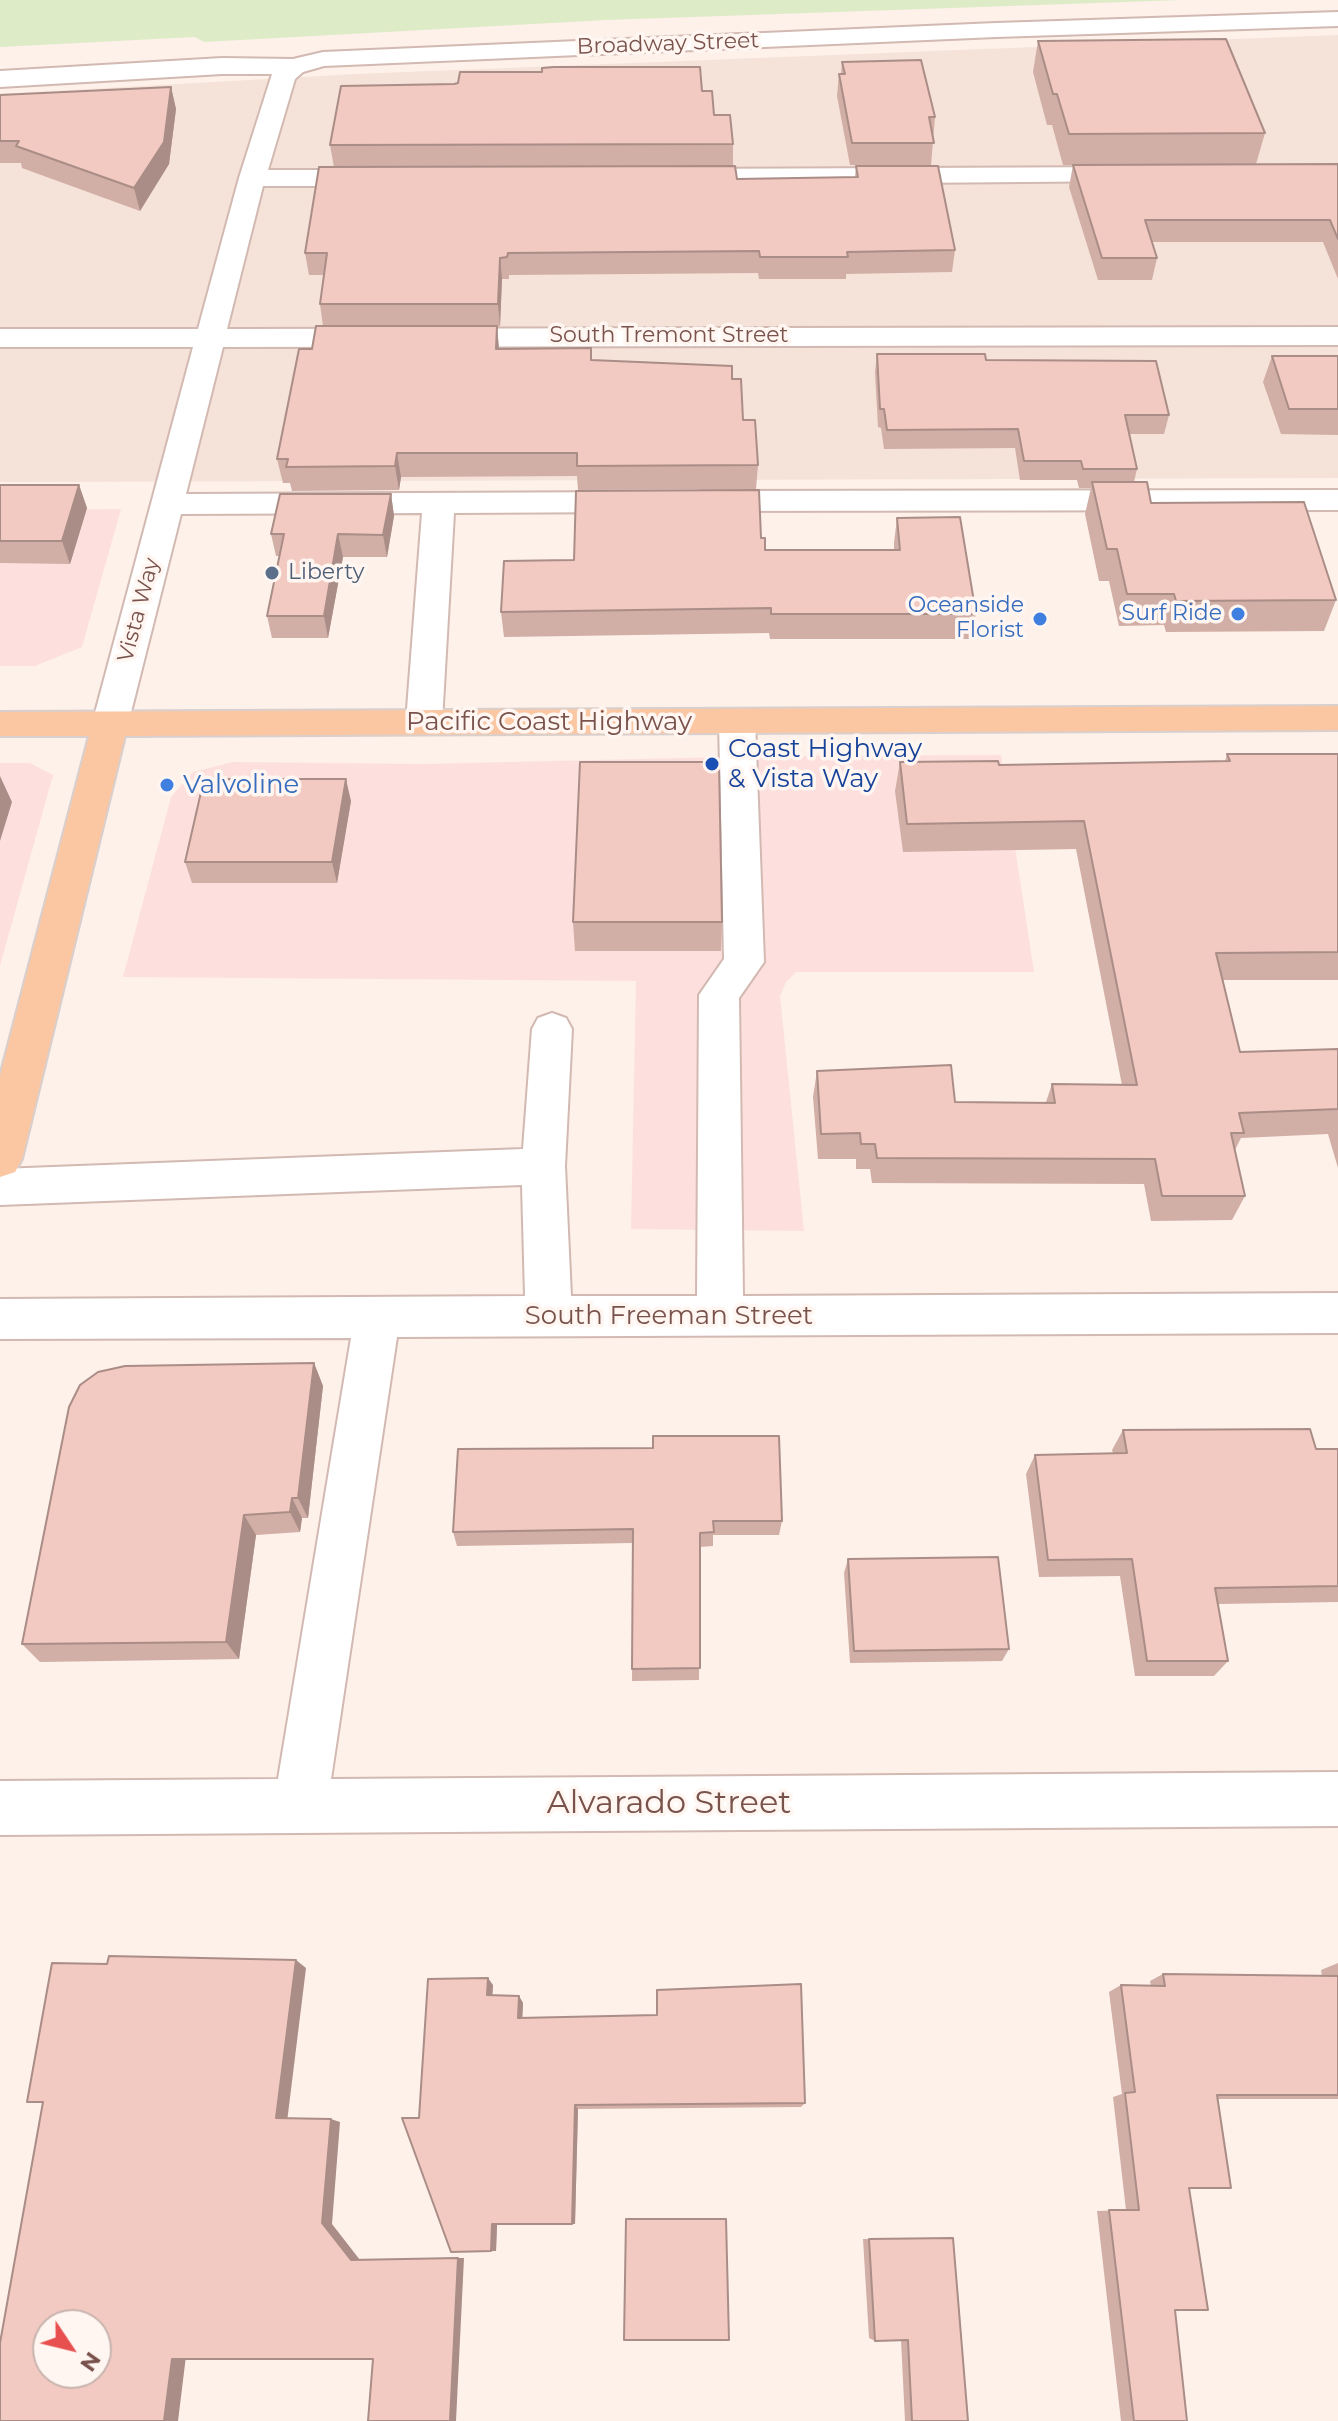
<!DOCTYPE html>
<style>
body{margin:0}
#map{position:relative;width:1338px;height:2421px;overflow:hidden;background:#fdf1ea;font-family:Montserrat,sans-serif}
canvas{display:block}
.north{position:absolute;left:32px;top:2309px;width:80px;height:80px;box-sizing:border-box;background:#fff6f1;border:2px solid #c9b4af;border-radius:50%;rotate:125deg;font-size:22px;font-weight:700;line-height:32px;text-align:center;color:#79524c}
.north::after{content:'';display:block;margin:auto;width:28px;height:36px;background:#e7504f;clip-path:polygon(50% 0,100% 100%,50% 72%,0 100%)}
</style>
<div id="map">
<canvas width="1338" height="2421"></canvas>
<div class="north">N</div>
</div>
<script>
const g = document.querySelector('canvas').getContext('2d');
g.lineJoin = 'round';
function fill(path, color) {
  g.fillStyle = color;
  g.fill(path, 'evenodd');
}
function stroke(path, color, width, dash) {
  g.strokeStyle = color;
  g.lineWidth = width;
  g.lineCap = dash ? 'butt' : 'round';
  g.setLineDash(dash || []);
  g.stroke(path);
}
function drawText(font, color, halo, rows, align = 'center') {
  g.font = font + ' Montserrat,sans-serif';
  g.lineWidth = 7;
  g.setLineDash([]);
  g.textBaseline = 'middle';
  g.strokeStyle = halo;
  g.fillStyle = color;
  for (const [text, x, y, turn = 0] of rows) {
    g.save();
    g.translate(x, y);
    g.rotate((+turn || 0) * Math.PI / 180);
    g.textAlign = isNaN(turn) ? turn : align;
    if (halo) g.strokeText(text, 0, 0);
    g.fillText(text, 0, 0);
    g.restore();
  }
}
fill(new Path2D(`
 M1338,35V478L0,482V94L356,74Z`), '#f5e2d8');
fill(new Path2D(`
 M121,509L82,647L35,666H0V510Z
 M1001,755L1034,972H796L786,982L780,996L804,1231L631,1229L636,981L123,977L171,797L193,772L233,762L423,764L769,756Z
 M0,763H30L53,775L0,966Z`), '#fde0de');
fill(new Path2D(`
 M0,0H1182L606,20L204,42L195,37L0,47Z`), '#deebc7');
const minor = new Path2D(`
 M1338,12V26L996,37L324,66L303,72L295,79L268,170H376L386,172L389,178L386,184L376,186H263L227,329L1338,327V345L223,347L186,494L636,492L647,495L652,502L647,509L636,512L454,513L442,722L437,731L424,734L411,731L406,722L422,513L181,514L128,724L123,733L110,736L97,733L92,724L193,347H0V329H198L239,178L272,74H222L0,87V71L222,58L293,59L323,52L996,23Z
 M1132,167L1141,169L1145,175L1141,181L676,185L666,183L663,177L666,171L676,169Z
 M1338,490V510L701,511L690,508L685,501L690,494L701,491Z
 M737,709L750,712L755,721L764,962L739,998L743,1296L1338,1293V1333L397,1337L331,1779L1338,1772V1826L0,1835V1781L278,1779L351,1338L0,1339V1299L525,1296L522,1185L0,1205V1169L523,1149L532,1029L538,1018L552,1013L566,1018L572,1029L565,1166L571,1296H697L699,995L724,959L719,721L724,712Z`);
const major = new Path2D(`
 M1338,706V730L125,736L22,1159L15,1172L0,1177V1076L89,736H0V712Z`);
stroke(minor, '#d2b9b1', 4);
stroke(major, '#d9cfcd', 4);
fill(minor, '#fff');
fill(major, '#fbc7a3');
fill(new Path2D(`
 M1038,41L1265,133L1256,164L1063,165L1052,125H1047L1033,72Z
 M842,62L935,117L931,165H850L837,96L839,74H841Z
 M458,83L702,91L714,115L733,144V166L334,167L330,145Z
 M171,87L176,109L169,164L140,211L22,168L21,163H0V95Z
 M1338,164V279L1323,242H1152L1157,258L1152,280H1098L1069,187L1073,165Z
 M856,166L955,250L952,272L846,274V279H759L758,273L509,275V279H502L500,326H323L320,304L324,275H309L305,253L737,179L855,177Z
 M497,326L499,349L732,379L743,420L758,465L756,489L578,490L577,476L401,477L399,490L292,491L290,483H283L277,459L312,349Z
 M877,354L986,360L1169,415L1164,434H1129L1137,469L1134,482L1151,503L1336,600L1324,631L1166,632L1164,625L1119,626L1109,581H1099L1085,514L1091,488H1079L1077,480H1020L1015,448L884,449L881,428L878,427L875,372Z
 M1272,356H1338V435L1281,434L1263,382Z
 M0,485H79L87,508L70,564L0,563Z
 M391,494L394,516L387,557H343L328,638H272L267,616L279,556H276L271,534Z
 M897,518L976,614L971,639H770L769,633L504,637L501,612L574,560L761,538L765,550H894V543Z
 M1227,754H1338V980H1223L1240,1052L1338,1049V1168L1328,1134L1241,1138L1235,1150L1245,1196L1232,1220L1151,1221L1144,1184L872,1183L870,1169H856V1159H818L813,1097L817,1071L955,1102H1046L1052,1084L1122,1085L1076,849L903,852L895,791L900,762L999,765L1225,762Z
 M351,801L337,883H192L185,862Z
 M573,922H722L721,951H575Z
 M314,1363L323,1386L308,1518H302L300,1532L256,1535L239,1659L40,1662L22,1644Z
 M1123,1430L1316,1449H1338V1602L1218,1604L1228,1661L1214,1676H1135L1120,1576L1039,1577L1026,1474L1035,1455L1113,1453L1112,1450Z
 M653,1448L782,1521L779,1535H713V1546L700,1547L699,1680L632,1681L633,1543L457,1546L453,1532Z
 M848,1559L1009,1649L1002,1661L850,1663L844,1573Z
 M1338,1963V2099H1218L1231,2188L1216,2189H1189L1175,2310L1187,2421H1121L1097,2211L1126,2210L1113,2097L1122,2094L1109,1992L1121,1985L1151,1986L1150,1981L1163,1974L1322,1976L1321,1970Z
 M493,1985L492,1995L519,1996L523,2003L522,2018L805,2103L801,2107L578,2109L575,2224L497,2225L496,2251L451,2252L419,2118Z
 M953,2238L968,2421H905L901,2340L875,2341L869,2338L863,2239Z`), '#d1aea6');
fill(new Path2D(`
 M171,87L176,109L169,164L140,211L134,188Z
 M500,258L502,279L500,326L498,304Z
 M497,326L499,350L496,349Z
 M397,453L401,477L399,490L395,466Z
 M79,485L87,508L70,564L62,541Z
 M391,494L394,516L387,557L383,535Z
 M338,534L343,557L328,638L324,616Z
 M0,776L12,802L0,841Z
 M346,779L351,801L337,883L332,862Z
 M314,1363L323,1386L308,1518L298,1498Z
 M292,1498L302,1518L300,1532L290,1512Z
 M244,1515L256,1535L239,1659L226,1642Z
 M296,1960L306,1968L287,2122L276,2118Z
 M488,1978L493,1985L492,2002L487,1995Z
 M519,1996L523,2003L522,2025L518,2018Z
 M575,2105L578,2109L575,2224H572Z
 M331,2119L340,2122L332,2224L360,2260H351L322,2223Z
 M492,2224L497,2225L496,2251H491Z
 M458,2258H464L456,2421H450Z
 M186,2356L178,2421H164L172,2359Z`), '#aa8d87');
const building = new Path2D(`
 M1226,39L1265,133L1069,134L1057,94H1053L1038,41Z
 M921,60L935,117H929L934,143H852L839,74H845L842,62Z
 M554,67H700L702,91H712L714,115H730L733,144L330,145L341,86L454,84L458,83L460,72H542V68Z
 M171,87L164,142L134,188L16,146L19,141H0V95Z
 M1338,164V239L1330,220H1145L1157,258H1102L1073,165Z
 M735,166L737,179L858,177L856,166H938L955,250L847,252L848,257H760L759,251L508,253L507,257L500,258L498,304H320L327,253H305L319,167Z
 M316,326H497L496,349L591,348V360L732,366V379H741L743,420H755L758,465L577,466V453H397L395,466L286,467L288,459H277L299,349H312Z
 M877,354H985L986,360L1156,361L1169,415H1125L1137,469H1083L1081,461H1024L1018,429L887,430L884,409H880Z
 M1272,356H1338V409H1289Z
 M1092,482H1147L1151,503L1304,502L1336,600L1176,601L1174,594H1127L1117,549H1107Z
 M0,485H79L62,541H0Z
 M759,490L761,538H765V550H900L897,518L960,517L976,614H771V608L501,612L504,561L574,560L576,491Z
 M280,494H391L383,535L338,534L324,616H267L284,534H271Z
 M1227,754H1338V952L1216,953L1240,1052L1338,1049V1109L1239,1113L1244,1133H1231L1245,1196H1162L1155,1159L877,1158L875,1144H861L860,1133L821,1134L817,1071L951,1065L955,1102L1055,1103L1052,1084L1137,1085L1084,821L907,824L900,762L998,761L999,765L1230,761Z
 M580,762H719L722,922H573Z
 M204,779H346L332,862H185Z
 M314,1363L298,1498H292L290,1512L244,1515L226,1642L22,1644L69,1407L80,1385L98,1372L125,1366Z
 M1310,1429L1316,1449H1338V1586L1215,1588L1228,1661H1147L1132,1559L1048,1560L1035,1455L1127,1453L1123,1430Z
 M653,1436H779L782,1521H713L714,1532L700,1533V1668L632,1669L633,1529L453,1532L458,1449L653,1448Z
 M998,1557L1009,1649L854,1651L848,1559Z
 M109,1956L296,1960L276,2118L331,2119L322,2223L351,2260L458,2258L450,2421H368L373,2359H172L164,2421H0V2343L43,2102H27L52,1963L107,1964ZM48,2325H96V2373H48Z
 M1163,1974L1338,1976V2095H1217L1231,2188H1189L1208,2310H1175L1187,2421H1134L1109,2210H1139L1125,2093L1135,2092L1121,1985L1165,1986Z
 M488,1978L487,1995L519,1996L518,2018L657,2015V1990L801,1984L805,2103L575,2105L572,2224H492L491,2251L451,2252L402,2118H419L428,1979Z
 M626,2219H726L729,2340H624Z
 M953,2238L968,2421H912L908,2340L875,2341L869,2239Z`);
fill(building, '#f3cac1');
stroke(building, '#aa8d87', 2);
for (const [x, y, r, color] of [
 [272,573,8,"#5c6f8a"],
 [1238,614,8,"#3f7fe0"],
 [1040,619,8,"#3f7fe0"],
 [712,764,8,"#1a4fb4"],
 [167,785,8,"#3f7fe0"]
]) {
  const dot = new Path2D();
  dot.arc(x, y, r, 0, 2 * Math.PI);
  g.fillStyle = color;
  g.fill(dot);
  stroke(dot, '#fff6f1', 3);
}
drawText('22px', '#79524c', '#fff6f1', [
 ["Broadway Street",668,44,-2],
 ["South Tremont Street",669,336],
 ["Vista Way",139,610,-75]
]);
drawText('22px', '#4e5e75', '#fff6f1', [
 ["Liberty",288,573]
], 'left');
drawText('22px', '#366cbe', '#fff6f1', [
 ["Oceanside",1024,606],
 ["Florist",1024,631],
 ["Surf Ride",1222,614]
], 'right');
drawText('26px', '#79524c', '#fff6f1', [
 ["Pacific Coast Highway",549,722],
 ["South Freeman Street",669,1316]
]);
drawText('26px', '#164399', '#fff6f1', [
 ["Coast Highway",728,749],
 ["& Vista Way",728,779]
], 'left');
drawText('26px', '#366cbe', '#fff6f1', [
 ["Valvoline",183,785]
], 'left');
drawText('32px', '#79524c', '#fff6f1', [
 ["Alvarado Street",669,1804]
]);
</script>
